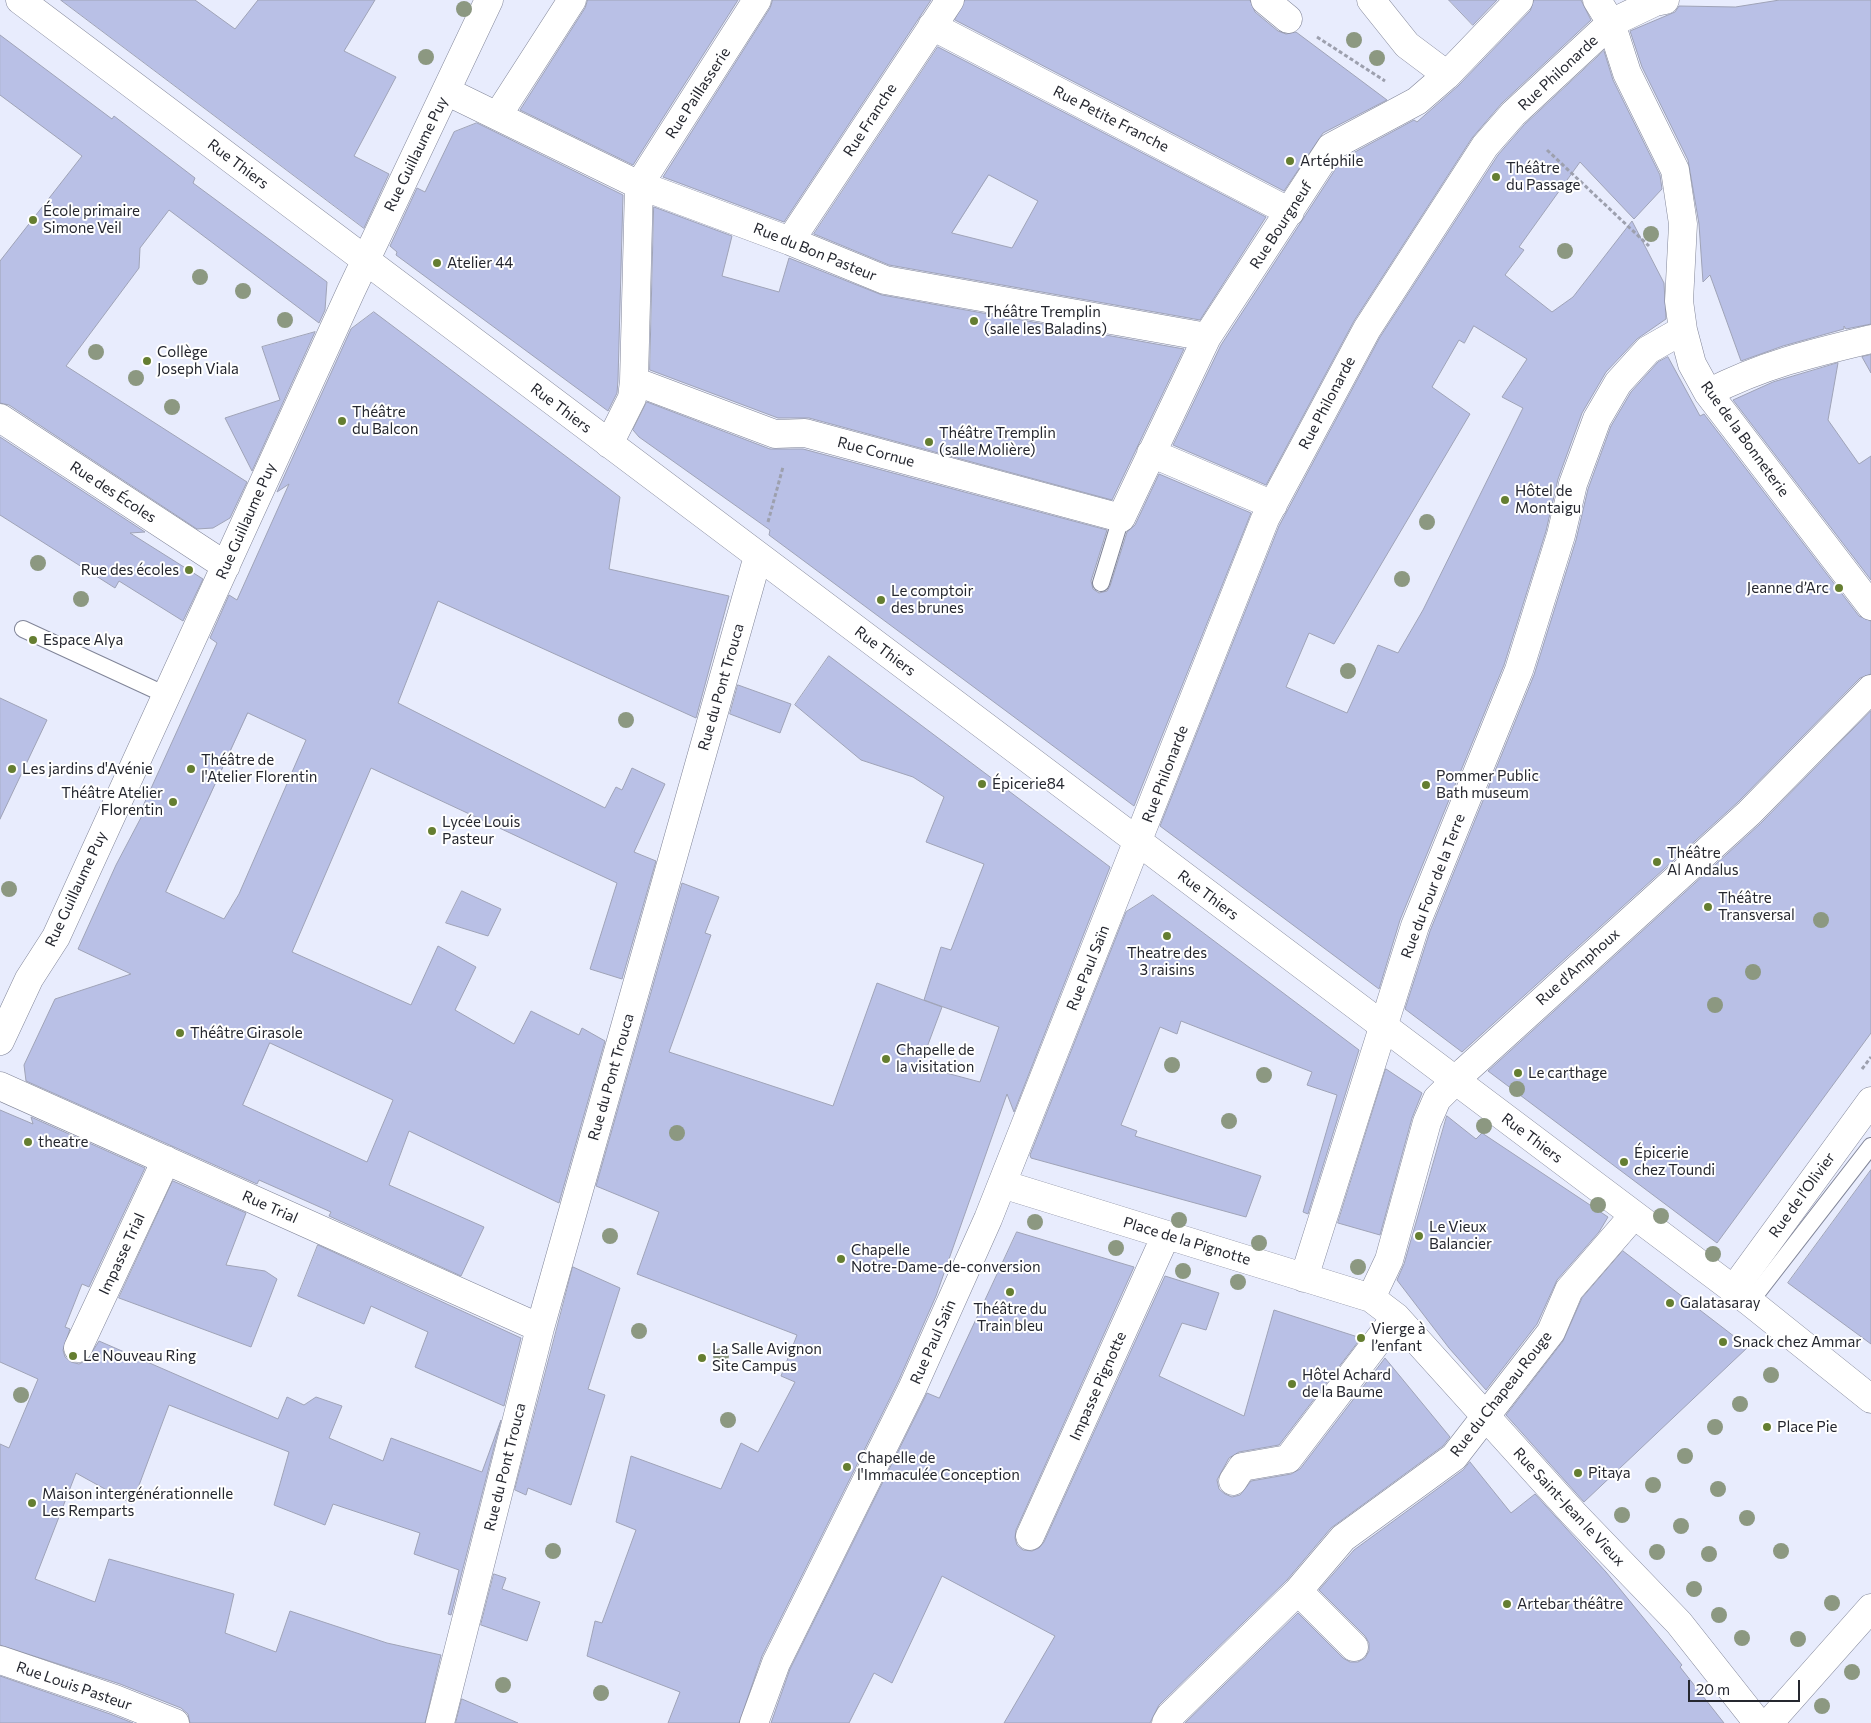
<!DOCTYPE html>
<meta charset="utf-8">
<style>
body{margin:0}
#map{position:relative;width:1871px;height:1723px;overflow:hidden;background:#e8ecfd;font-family:Commissioner,sans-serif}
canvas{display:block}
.scale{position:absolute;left:1688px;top:1680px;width:112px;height:22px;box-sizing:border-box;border:2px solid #25272f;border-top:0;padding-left:6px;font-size:15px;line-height:18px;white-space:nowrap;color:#25272f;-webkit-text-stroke:4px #fff;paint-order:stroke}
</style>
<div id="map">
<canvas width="1871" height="1723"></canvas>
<div class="scale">20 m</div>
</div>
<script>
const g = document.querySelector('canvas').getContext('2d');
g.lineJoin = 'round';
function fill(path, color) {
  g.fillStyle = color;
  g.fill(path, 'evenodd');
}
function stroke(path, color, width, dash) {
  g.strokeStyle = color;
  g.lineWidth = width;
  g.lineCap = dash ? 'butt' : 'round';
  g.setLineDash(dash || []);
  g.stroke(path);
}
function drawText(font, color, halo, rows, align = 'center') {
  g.font = font + ' Commissioner,sans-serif';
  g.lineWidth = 4;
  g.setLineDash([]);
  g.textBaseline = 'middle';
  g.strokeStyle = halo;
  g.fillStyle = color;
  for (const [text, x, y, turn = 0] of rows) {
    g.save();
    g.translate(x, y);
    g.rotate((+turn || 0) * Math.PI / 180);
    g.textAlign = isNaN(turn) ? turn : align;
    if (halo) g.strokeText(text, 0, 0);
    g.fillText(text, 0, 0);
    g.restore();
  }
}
const building = new Path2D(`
 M61,0H195L235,29L258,0H375L344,51L396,77L354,156L389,174L364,228Z
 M588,0H738L633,165L520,110L585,8Z
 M773,0H931L784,222L663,177L770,8Z
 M965,0H1250L1255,12L1278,31L1286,34L1296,32L1387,100L1323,133L1284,191L955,20Z
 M1449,0H1497L1473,25Z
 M1534,0H1581L1591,20L1502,103L1472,138L1354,321L1266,485L1173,445L1221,345L1342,159L1414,120L1417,122L1458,86L1530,11Z
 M1780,0H1871V324L1846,329L1844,326V329L1783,346L1741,361L1710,275L1703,282L1699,224L1688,160L1642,67L1630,31L1675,12L1679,6L1735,7Z
 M0,35L112,119L114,116L195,178L193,183L327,282L325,310L319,323L169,210L140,248L139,268L66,366L247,482L230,518L213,528L197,529L9,405L0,403V261L82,156L0,95Z
 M938,47L1266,217L1200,320L889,265L814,234ZM989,175L1038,201L1012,248L952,233Z
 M1604,51L1613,80L1660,175L1662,189L1634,219L1580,162L1519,247L1524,250L1505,275L1552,312L1573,297L1632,221L1664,283L1666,319L1637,339L1606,372L1582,413L1558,479L1546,531L1504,665L1400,920L1379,989L1160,826L1279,526L1380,337L1498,155L1524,125ZM1474,326L1527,359L1502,397L1523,408L1423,610L1398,653L1378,645L1347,713L1286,687L1309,633L1334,644L1470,414L1432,387L1459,340L1464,343Z
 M477,123L623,195L618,380L617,393L608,411L396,255L397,252L390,246L417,188L425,192L454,132Z
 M654,207L732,236L722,276L779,292L789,258L882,295L1184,349L1112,500L809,418H778L650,370Z
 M374,312L620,497L609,569L729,596L696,718L438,601L398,703L605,808L616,787L622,790L632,768L665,784L634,852L656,861L622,979L590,969L617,883L371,768L292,952L411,1005L438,946L476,967L455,1010L514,1044L531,1011L579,1035L582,1028L605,1041L559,1203L409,1131L389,1185L484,1227L461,1276L329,1216L331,1212L259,1180L257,1184L26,1081L24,1065L55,999L131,974L78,949L116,865L146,808L143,806L217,643L210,638L229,595L237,600L289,484L277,492L351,329ZM248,713L306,740L239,894L224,919L166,892ZM270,1043L393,1100L367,1162L243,1105Z
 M315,332L252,471L225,418L280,400L262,347Z
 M1871,355V373L1862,357Z
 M1668,357L1700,416L1704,414L1859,616L1871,621V674L1860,678L1738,802L1462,1052L1405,1009L1430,931L1534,675L1576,540L1588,489L1611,426L1631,392L1658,362Z
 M1838,363L1828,420L1859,464L1871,456V580L1733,400L1773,382Z
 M647,402L770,449H803L1107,530L1091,581L1093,589L1099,593L1107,591L1110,586L1127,532L1135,525L1159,474L1251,513L1134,806L769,535L770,530L639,437L633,430Z
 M0,437L145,532L130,533L203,579L183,621L119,581L115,588L0,515Z
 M829,656L1110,867L1014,1112L1007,1094L936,1296L898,1382L762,1656L739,1723H668L680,1692L587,1656L595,1621L602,1623L636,1530L616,1522L631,1456L721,1489L741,1443L758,1452L795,1382L781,1376L797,1335L637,1274L659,1212L596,1186L682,883L719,897L705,933L711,935L669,1052L833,1106L877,983L942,1007L920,1066L980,1082L999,1027L924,1000L941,947L951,950L984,864L926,842L944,797L913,777L861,760L795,705Z
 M738,685L791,704L780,733L730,714Z
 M0,698L47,720L0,819Z
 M1871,711V1033L1717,1243L1488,1071L1760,824Z
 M462,891L501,909L488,936L446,923Z
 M1153,895L1359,1050L1308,1214L1303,1212L1337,1095L1307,1085L1312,1072L1181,1021L1177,1034L1160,1027L1121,1125L1137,1131L1135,1136L1261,1176L1246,1217L1031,1158L1030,1155L1126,912Z
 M1386,1069L1422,1093L1412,1118L1380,1235L1338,1223Z
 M0,1110L33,1124L31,1117L145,1168L89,1287L82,1284L65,1327L70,1329L63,1350L65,1357L71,1362L79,1364L87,1360L99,1341L278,1419L287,1397L304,1405L316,1397L342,1406L329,1438L383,1461L391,1438L482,1472L501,1420L451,1615L448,1614L459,1570L414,1554L420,1533L333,1504L325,1525L274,1505L289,1452L169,1405L132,1504L76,1473L35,1579L95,1602L109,1559L234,1594L225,1633L276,1652L290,1611L387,1643L441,1655L425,1723H190L188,1714L181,1708L120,1684L0,1645V1444L9,1448L38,1379L0,1362Z
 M1447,1116L1476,1139L1482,1133L1608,1217L1599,1232L1557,1280L1537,1324L1486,1390L1449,1348L1397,1280L1404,1264Z
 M1871,1170V1344L1788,1283Z
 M173,1181L246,1213L226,1265L265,1271L277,1279L251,1347L119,1298Z
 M1017,1232L1134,1267L1016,1530L1015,1538L1017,1545L1023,1550L1032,1551L1039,1548L1044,1542L1165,1276L1219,1293L1206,1330L1182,1323L1159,1376L1244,1416L1274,1310L1361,1338L1279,1445L1239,1452L1229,1458L1217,1480L1219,1489L1225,1494L1232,1497L1240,1495L1251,1481L1291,1474L1300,1469L1385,1358L1450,1437L1443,1446L1331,1528L1287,1580L1159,1705L1150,1723H1004L1055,1636L942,1576L892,1683L874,1673L849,1723H771L790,1669L927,1393L939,1398Z
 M318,1245L521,1338L504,1406L415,1367L428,1332L371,1306L364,1324L298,1296Z
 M1623,1251L1748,1347L1584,1502L1506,1415L1563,1341L1582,1298Z
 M573,1267L620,1288L588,1389L605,1395L571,1505L528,1488L526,1495L515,1490Z
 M1470,1462L1511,1513L1535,1494L1606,1572L1682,1665L1680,1667L1724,1723H1185L1298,1613L1343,1658L1350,1662H1358L1365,1658L1369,1651V1643L1365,1636L1319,1590L1354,1550L1463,1470Z
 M494,1574L506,1578L502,1589L540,1602L527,1641L481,1625Z
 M0,1676L110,1714L133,1723H0Z
 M462,1699L518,1723H456Z`);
fill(building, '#b9c0e6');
stroke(building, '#9fa3b7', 1);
const lane = new Path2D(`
 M1101,583L1121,518
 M23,629L166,695
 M1750,1302L1871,1146`);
const street = new Path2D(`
 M20,0L1750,1302L1871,1399
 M1265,0L1288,19
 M1371,0L1407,45L1447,75
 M1597,0L1611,23L1627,73L1675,170L1683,224L1679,301L1683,330L1692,364L1708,393L1871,606
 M932,26L1290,212
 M446,91L639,185L790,241L885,280L1207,337
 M498,115L572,0
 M639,185L757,0
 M790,241L950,0
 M634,381L775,434L805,433L1121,518L1207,337L1331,147L1417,101L1447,75L1519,0
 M1708,393C1762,365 1812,353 1871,339
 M0,418L226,566
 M609,444L632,398L634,381L639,185
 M1151,453L1273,505
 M0,1041L29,979L56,937L351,291L489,0
 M0,1086L540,1328
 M1002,1184L1371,1298L1396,1317L1573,1513L1679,1623L1758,1723
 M1304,1278L1415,926L1519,670L1561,535L1573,484L1597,419L1618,383L1648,350L1683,330
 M1733,1290L1871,1101
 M1371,1298L1389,1260L1427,1122L1437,1099L1466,1070L1749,813L1871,689
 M78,1348L166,1160
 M1233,1481L1242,1467L1288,1459L1396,1317
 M1030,1536L1166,1235
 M1298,1591L1354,1647
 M0,1660L115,1699L175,1723
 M440,1723L540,1328L758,556
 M754,1723L776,1663L912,1389L988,1219L1265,519L1367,329L1485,146L1513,114L1611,23L1655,2L1665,0
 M1166,1723L1170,1716L1298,1591L1343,1538L1454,1457L1551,1332L1569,1290L1634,1215
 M1769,1723L1871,1608`);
stroke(lane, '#818598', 18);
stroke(street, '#818598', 29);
stroke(new Path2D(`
 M1317,37L1385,81
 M1547,150L1649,246
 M768,522L783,467
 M1862,1069L1871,1057`), '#9da0ae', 3, [4, 2.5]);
stroke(lane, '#fff', 16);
stroke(street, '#fff', 28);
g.fillStyle = '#8c9881';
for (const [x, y] of [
 [464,9],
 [1354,40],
 [426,57],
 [1377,58],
 [1651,234],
 [1565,251],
 [200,277],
 [243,291],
 [285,320],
 [96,352],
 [136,378],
 [172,407],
 [1427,522],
 [38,563],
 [1402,579],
 [81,599],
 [1348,671],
 [626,720],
 [9,889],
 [1821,920],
 [1753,972],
 [1715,1005],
 [1172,1065],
 [1264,1075],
 [1517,1089],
 [1229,1121],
 [1484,1126],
 [677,1133],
 [1598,1205],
 [1661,1216],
 [1179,1220],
 [1035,1222],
 [610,1236],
 [1259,1243],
 [1116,1248],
 [1713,1254],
 [1358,1267],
 [1183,1271],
 [1238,1282],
 [639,1331],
 [721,1356],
 [1771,1375],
 [21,1395],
 [1740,1404],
 [728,1420],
 [1715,1427],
 [1685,1456],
 [1653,1485],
 [1718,1489],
 [1622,1515],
 [1747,1518],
 [1681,1526],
 [553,1551],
 [1781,1551],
 [1657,1552],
 [1709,1554],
 [1694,1589],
 [1832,1603],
 [1719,1615],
 [1742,1638],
 [1798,1639],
 [1852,1672],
 [503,1685],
 [601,1693],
 [1822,1706]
]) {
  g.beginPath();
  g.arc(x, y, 8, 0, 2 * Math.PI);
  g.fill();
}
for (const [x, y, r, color] of [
 [1290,161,5,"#657e31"],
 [1496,177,5,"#657e31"],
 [33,220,5,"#657e31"],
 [437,263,5,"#657e31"],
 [974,321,5,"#657e31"],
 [147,361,5,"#657e31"],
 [342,421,5,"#657e31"],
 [929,442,5,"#657e31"],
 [1505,500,5,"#657e31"],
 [189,570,5,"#657e31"],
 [1839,588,5,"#657e31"],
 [881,600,5,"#657e31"],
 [33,640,5,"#657e31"],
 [12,769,5,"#657e31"],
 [191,769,5,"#657e31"],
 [982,784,5,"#657e31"],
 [1426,785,5,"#657e31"],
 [173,802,5,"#657e31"],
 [432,831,5,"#657e31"],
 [1657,862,5,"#657e31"],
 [1708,907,5,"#657e31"],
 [1167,936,5,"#657e31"],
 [180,1033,5,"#657e31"],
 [886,1059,5,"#657e31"],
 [1518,1073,5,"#657e31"],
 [28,1142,5,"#657e31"],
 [1624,1162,5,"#657e31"],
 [1419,1236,5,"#657e31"],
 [841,1259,5,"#657e31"],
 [1010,1292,5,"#657e31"],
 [1670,1303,5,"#657e31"],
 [1361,1338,5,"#657e31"],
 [1723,1342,5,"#657e31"],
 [73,1356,5,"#657e31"],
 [702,1358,5,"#657e31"],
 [1292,1384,5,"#657e31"],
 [1767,1427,5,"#657e31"],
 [847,1467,5,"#657e31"],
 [1578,1473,5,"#657e31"],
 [32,1503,5,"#657e31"],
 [1507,1604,5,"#657e31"]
]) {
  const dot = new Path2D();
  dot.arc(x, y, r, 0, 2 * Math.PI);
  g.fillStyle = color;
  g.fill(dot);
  stroke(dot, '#fff', 2);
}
drawText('15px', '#25272f', '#fff', [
 ["Rue Philonarde",1558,73,-43],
 ["Rue Paillasserie",698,93,-57],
 ["Rue Petite Franche",1111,119,27],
 ["Rue Franche",870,120,-57],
 ["Rue Guillaume Puy",416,154,-64],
 ["Rue Thiers",238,164,37],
 ["Rue Bourgneuf",1281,225,-57],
 ["Rue du Bon Pasteur",815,252,22],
 ["Rue Philonarde",1327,403,-62],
 ["Rue Thiers",561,408,37],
 ["Rue de la Bonneterie",1745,439,54],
 ["Rue Cornue",876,452,15],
 ["Rue des Écoles",113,492,33],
 ["Rue Guillaume Puy",246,521,-66],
 ["Rue Thiers",885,651,37],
 ["Rue du Pont Trouca",721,687,-74],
 ["Rue Philonarde",1165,774,-69],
 ["Rue du Four de la Terre",1433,886,-69],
 ["Rue Guillaume Puy",76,889,-65],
 ["Rue Thiers",1208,895,37],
 ["Rue d'Amphoux",1578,967,-42],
 ["Rue Paul Saïn",1088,968,-68],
 ["Rue du Pont Trouca",611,1077,-74],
 ["Rue Thiers",1532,1138,37],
 ["Rue de l'Olivier",1802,1195,-54],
 ["Rue Trial",270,1207,24],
 ["Place de la Pignotte",1187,1241,17],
 ["Impasse Trial",122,1254,-65],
 ["Rue Paul Saïn",933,1342,-66],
 ["Impasse Pignotte",1098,1386,-66],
 ["Rue du Chapeau Rouge",1501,1394,-52],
 ["Rue du Pont Trouca",505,1467,-76],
 ["Rue Saint-Jean le Vieux",1569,1507,47],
 ["Rue Louis Pasteur",74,1686,19]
]);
drawText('15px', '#25272f', '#fff', [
 ["Artéphile",1300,161],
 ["Théâtre",1506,168],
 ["du Passage",1506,185],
 ["École primaire",43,211],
 ["Simone Veil",43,228],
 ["Atelier 44",447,263],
 ["Théâtre Tremplin",984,312],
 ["(salle les Baladins)",984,329],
 ["Collège",157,352],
 ["Joseph Viala",157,369],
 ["Théâtre",352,412],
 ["du Balcon",352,429],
 ["Théâtre Tremplin",939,433],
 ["(salle Molière)",939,450],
 ["Hôtel de",1515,491],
 ["Montaigu",1515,508],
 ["Rue des écoles",179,570,"right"],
 ["Jeanne d’Arc",1829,588,"right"],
 ["Le comptoir",891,591],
 ["des brunes",891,608],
 ["Espace Alya",43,640],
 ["Théâtre de",201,760],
 ["l'Atelier Florentin",201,777],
 ["Les jardins d'Avénie",22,769],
 ["Pommer Public",1436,776],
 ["Bath museum",1436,793],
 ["Épicerie84",992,784],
 ["Théâtre Atelier",163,793,"right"],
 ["Florentin",163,810,"right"],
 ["Lycée Louis",442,822],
 ["Pasteur",442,839],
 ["Théâtre",1667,853],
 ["Al Andalus",1667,870],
 ["Théâtre",1718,898],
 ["Transversal",1718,915],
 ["Theatre des",1167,953,"center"],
 ["3 raisins",1167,970,"center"],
 ["Théâtre Girasole",190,1033],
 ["Chapelle de",896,1050],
 ["la visitation",896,1067],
 ["Le carthage",1528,1073],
 ["theatre",38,1142],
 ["Épicerie",1634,1153],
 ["chez Toundi",1634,1170],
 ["Le Vieux",1429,1227],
 ["Balancier",1429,1244],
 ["Chapelle",851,1250],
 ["Notre-Dame-de-conversion",851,1267],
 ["Galatasaray",1680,1303],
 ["Théâtre du",1010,1309,"center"],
 ["Train bleu",1010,1326,"center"],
 ["Vierge à",1371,1329],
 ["l’enfant",1371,1346],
 ["Snack chez Ammar",1733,1342],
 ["La Salle Avignon",712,1349],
 ["Site Campus",712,1366],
 ["Le Nouveau Ring",83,1356],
 ["Hôtel Achard",1302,1375],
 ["de la Baume",1302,1392],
 ["Place Pie",1777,1427],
 ["Chapelle de",857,1458],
 ["l'Immaculée Conception",857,1475],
 ["Pitaya",1588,1473],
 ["Maison intergénérationnelle",42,1494],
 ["Les Remparts",42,1511],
 ["Artebar théâtre",1517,1604]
], 'left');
</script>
